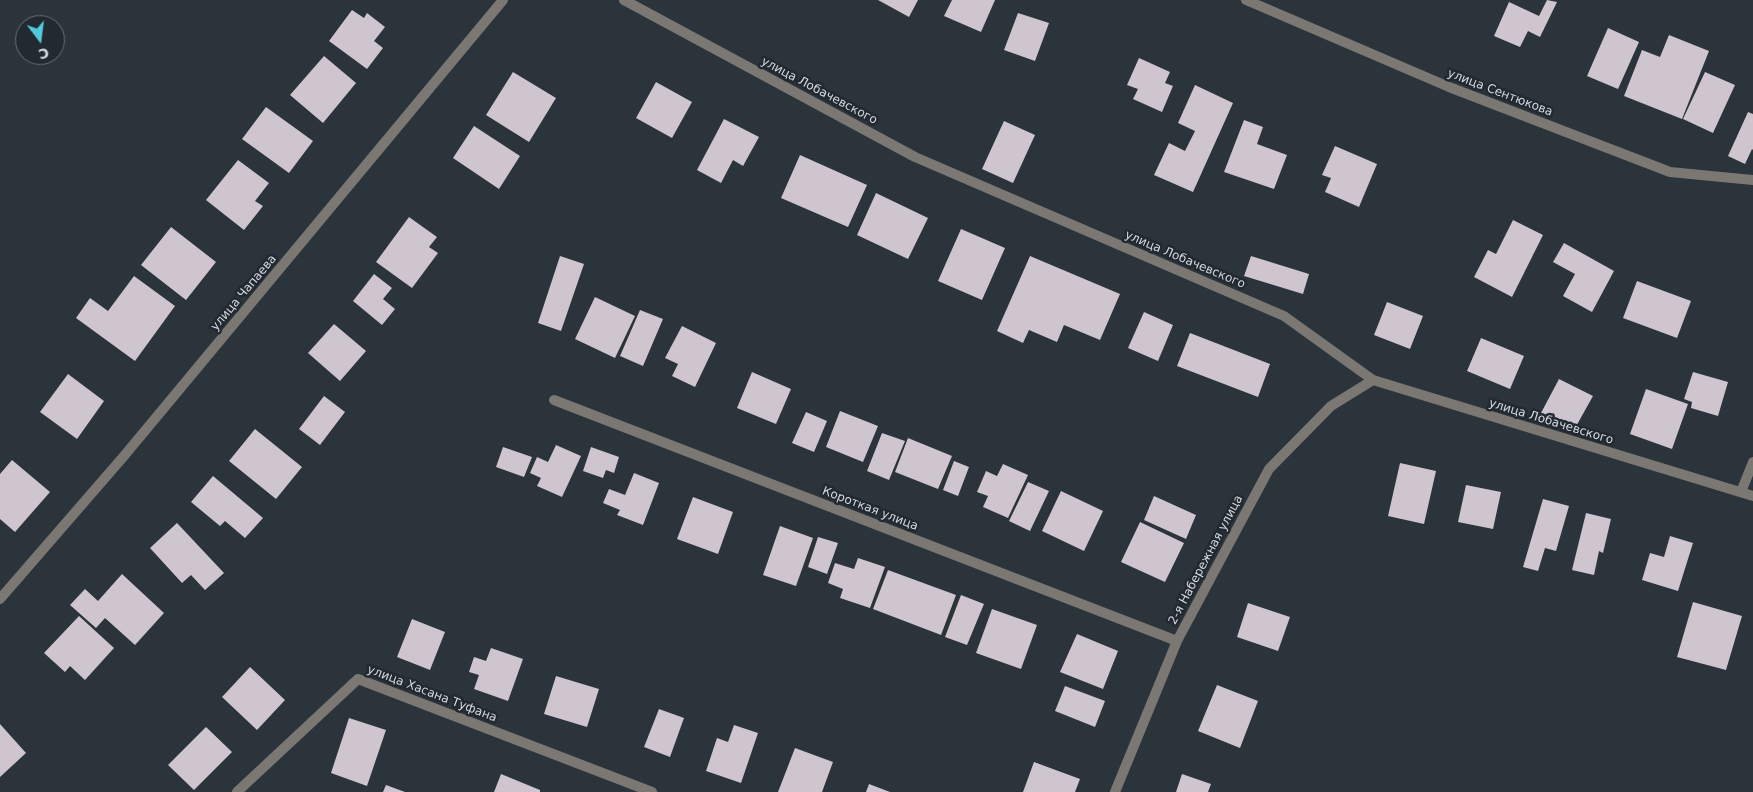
<!DOCTYPE html>
<meta charset="utf-8">
<style>
body{margin:0}
#map{position:relative;width:1753px;height:792px;overflow:hidden;background:#2b333b;font-family:"DejaVu Sans",sans-serif}
canvas{display:block}
.north{position:absolute;left:15px;top:15px;width:50px;height:50px;box-sizing:border-box;background:#222931;border:1px solid #696f76;border-radius:50%;rotate:165deg;font-size:14px;font-weight:700;line-height:20px;text-align:center;color:#d4d9de}
.north::after{content:'';display:block;margin:auto;width:18px;height:22px;background:#53cadc;clip-path:polygon(50% 0,100% 100%,50% 72%,0 100%)}
</style>
<div id="map">
<canvas width="1753" height="792"></canvas>
<div class="north">С</div>
</div>
<script>
const g = document.querySelector('canvas').getContext('2d');
g.lineJoin = 'round';
function fill(path, color) {
  g.fillStyle = color;
  g.fill(path, 'evenodd');
}
function stroke(path, color, width, dash) {
  g.strokeStyle = color;
  g.lineWidth = width;
  g.lineCap = dash ? 'butt' : 'round';
  g.setLineDash(dash || []);
  g.stroke(path);
}
function drawText(font, color, halo, rows, align = 'center') {
  g.font = font + ' "DejaVu Sans",sans-serif';
  g.lineWidth = 5;
  g.setLineDash([]);
  g.textBaseline = 'middle';
  g.strokeStyle = halo;
  g.fillStyle = color;
  for (const [text, x, y, turn = 0] of rows) {
    g.save();
    g.translate(x, y);
    g.rotate((+turn || 0) * Math.PI / 180);
    g.textAlign = isNaN(turn) ? turn : align;
    if (halo) g.strokeText(text, 0, 0);
    g.fillText(text, 0, 0);
    g.restore();
  }
}
fill(new Path2D(`
 M878,0H918L909,17Z
 M952,0H995L981,32L944,16Z
 M1547,0L1557,2L1540,37L1528,31L1520,47L1494,36L1509,2L1539,16Z
 M352,10L364,18L367,13L385,27L374,41L383,48L367,69L329,41Z
 M1018,13L1049,23L1035,61L1004,50Z
 M1608,28L1639,42L1618,89L1587,76Z
 M1669,35L1709,51L1682,119L1624,96L1642,50L1660,57Z
 M324,56L356,83L323,123L290,95Z
 M1139,58L1170,72L1165,83L1173,86L1162,112L1133,99L1138,89L1127,85Z
 M513,72L556,98L529,142L486,115Z
 M1705,72L1735,85L1713,133L1683,119Z
 M656,82L692,102L672,138L636,118Z
 M1195,85L1233,103L1193,192L1154,175L1169,143L1185,151L1195,131L1178,123Z
 M266,107L313,141L289,173L242,139Z
 M1748,112L1753,114V150L1752,149L1745,164L1728,156Z
 M724,119L759,137L743,166L733,160L721,183L697,170Z
 M1244,120L1263,127L1257,144L1287,155L1274,189L1224,172Z
 M1004,121L1035,135L1013,183L982,169Z
 M474,126L520,156L499,189L453,158Z
 M1335,146L1377,164L1359,207L1325,192L1331,178L1322,175Z
 M800,155L867,185L848,227L781,198Z
 M238,160L269,183L255,201L263,206L244,230L206,200Z
 M876,193L928,218L908,259L857,235Z
 M409,217L437,237L429,247L438,253L412,288L376,262Z
 M1513,220L1543,235L1512,297L1474,277L1488,250L1496,254Z
 M171,227L216,262L186,300L141,265Z
 M961,229L1005,248L982,300L938,281Z
 M1564,243L1614,271L1592,312L1563,296L1575,274L1553,262Z
 M560,256L584,264L561,331L538,323Z
 M1030,256L1120,294L1100,340L1064,325L1057,342L1029,330L1023,343L997,331Z
 M1251,256L1309,274L1303,294L1244,276Z
 M374,274L392,288L383,299L395,309L382,325L353,301Z
 M134,276L175,306L135,361L76,318L90,298L108,311Z
 M1637,281L1691,301L1677,338L1623,318Z
 M595,297L635,316L615,358L575,339Z
 M1387,302L1423,316L1410,349L1374,335Z
 M640,310L663,319L643,366L620,356Z
 M1144,312L1173,325L1158,361L1128,348Z
 M334,324L366,351L340,381L308,353Z
 M682,326L716,343L695,387L672,376L678,364L665,358Z
 M1190,333L1270,364L1258,397L1177,366Z
 M1481,338L1524,356L1510,389L1467,371Z
 M752,372L791,389L776,424L737,408Z
 M1693,372L1728,382L1718,416L1691,408L1692,402L1684,399Z
 M68,374L104,401L77,439L40,412Z
 M1559,379L1593,396L1574,430L1541,413Z
 M1646,389L1688,404L1672,449L1630,434Z
 M324,396L345,412L320,445L299,429Z
 M840,411L878,426L863,462L826,447Z
 M806,412L827,421L814,452L792,443Z
 M255,429L302,467L276,499L229,461Z
 M882,433L905,441L889,480L867,471Z
 M908,438L952,456L938,489L895,472Z
 M556,445L581,456L562,497L537,486L541,478L530,473L537,457L548,462Z
 M503,447L532,457L524,477L496,467Z
 M591,447L619,457L614,473L606,470L603,478L583,471Z
 M12,460L50,492L15,532L0,519V474Z
 M954,461L969,467L958,496L943,490Z
 M1400,463L1436,471L1424,524L1388,516Z
 M1003,464L1028,475L1008,518L983,507L988,496L977,492L986,471L997,476Z
 M634,473L659,483L643,525L617,515L620,510L603,503L609,489L625,495Z
 M213,476L263,518L245,538L225,521L220,526L191,502Z
 M1028,482L1049,491L1030,531L1009,521Z
 M1466,485L1501,492L1493,529L1458,522Z
 M1061,491L1103,511L1084,551L1042,531Z
 M1154,496L1196,515L1186,539L1144,520Z
 M693,497L733,512L718,554L677,539Z
 M1543,499L1569,506L1556,551L1545,548L1538,571L1523,567Z
 M1586,513L1611,519L1603,553L1599,551L1594,575L1572,570Z
 M1140,522L1184,543L1165,582L1121,562Z
 M177,523L224,573L205,590L191,575L182,583L150,548Z
 M780,526L813,538L796,586L763,575Z
 M1670,536L1693,543L1678,591L1642,580L1650,553L1664,557Z
 M818,537L838,543L827,574L808,567Z
 M858,558L885,567L870,608L840,598L843,589L828,583L835,563L854,569Z
 M888,570L956,595L941,635L873,609Z
 M122,574L164,613L135,645L105,618L96,628L70,605L85,589L98,601Z
 M961,595L984,604L967,645L945,637Z
 M1693,602L1742,616L1726,670L1677,657Z
 M1248,603L1290,617L1278,651L1237,637Z
 M992,609L1037,625L1021,669L976,653Z
 M79,616L114,648L85,680L70,666L65,672L44,653Z
 M412,619L445,632L430,670L397,657Z
 M1077,634L1118,651L1103,689L1060,672Z
 M491,648L523,659L508,701L474,689L479,675L469,672L474,657L486,661Z
 M250,667L285,700L257,730L222,697Z
 M556,676L599,689L587,727L544,714Z
 M1217,685L1258,701L1240,748L1198,731Z
 M1065,686L1105,701L1095,727L1055,711Z
 M659,709L684,718L670,757L644,747Z
 M349,718L386,730L367,786L331,773Z
 M0,724L26,753L0,777Z
 M734,725L758,733L741,783L706,771L717,738L728,742Z
 M206,727L232,752L194,790L168,765Z
 M795,748L833,762L822,792H778Z
 M1034,762L1080,779L1075,792H1023Z
 M501,774L540,790V792H494Z
 M1182,774L1211,784L1208,792H1176Z
 M869,784L890,792H866Z
 M386,785L405,792H383Z`), '#cfc5cf');
stroke(new Path2D(`
 M624,0L915,157L1284,316L1373,380L1753,496
 M1246,0L1449,87L1670,172L1753,180
 M554,400L1177,641
 M1741,492L1753,462
 M0,599L124,456L503,0
 M237,792L358,679L652,792
 M1115,792L1177,641L1269,469L1331,406L1373,380`), '#7b7773', 10);
drawText('12px', '#d4d9de', '#222931', [
 ["улица Лобачевского",819,91,28],
 ["улица Сентюкова",1500,93,21],
 ["улица Лобачевского",1185,260,23],
 ["улица Чапаева",244,293,-50],
 ["улица Лобачевского",1551,422,17],
 ["Короткая улица",870,509,21],
 ["2-я Набережная улица",1206,560,-62],
 ["улица Хасана Туфана",432,694,21]
]);
</script>
